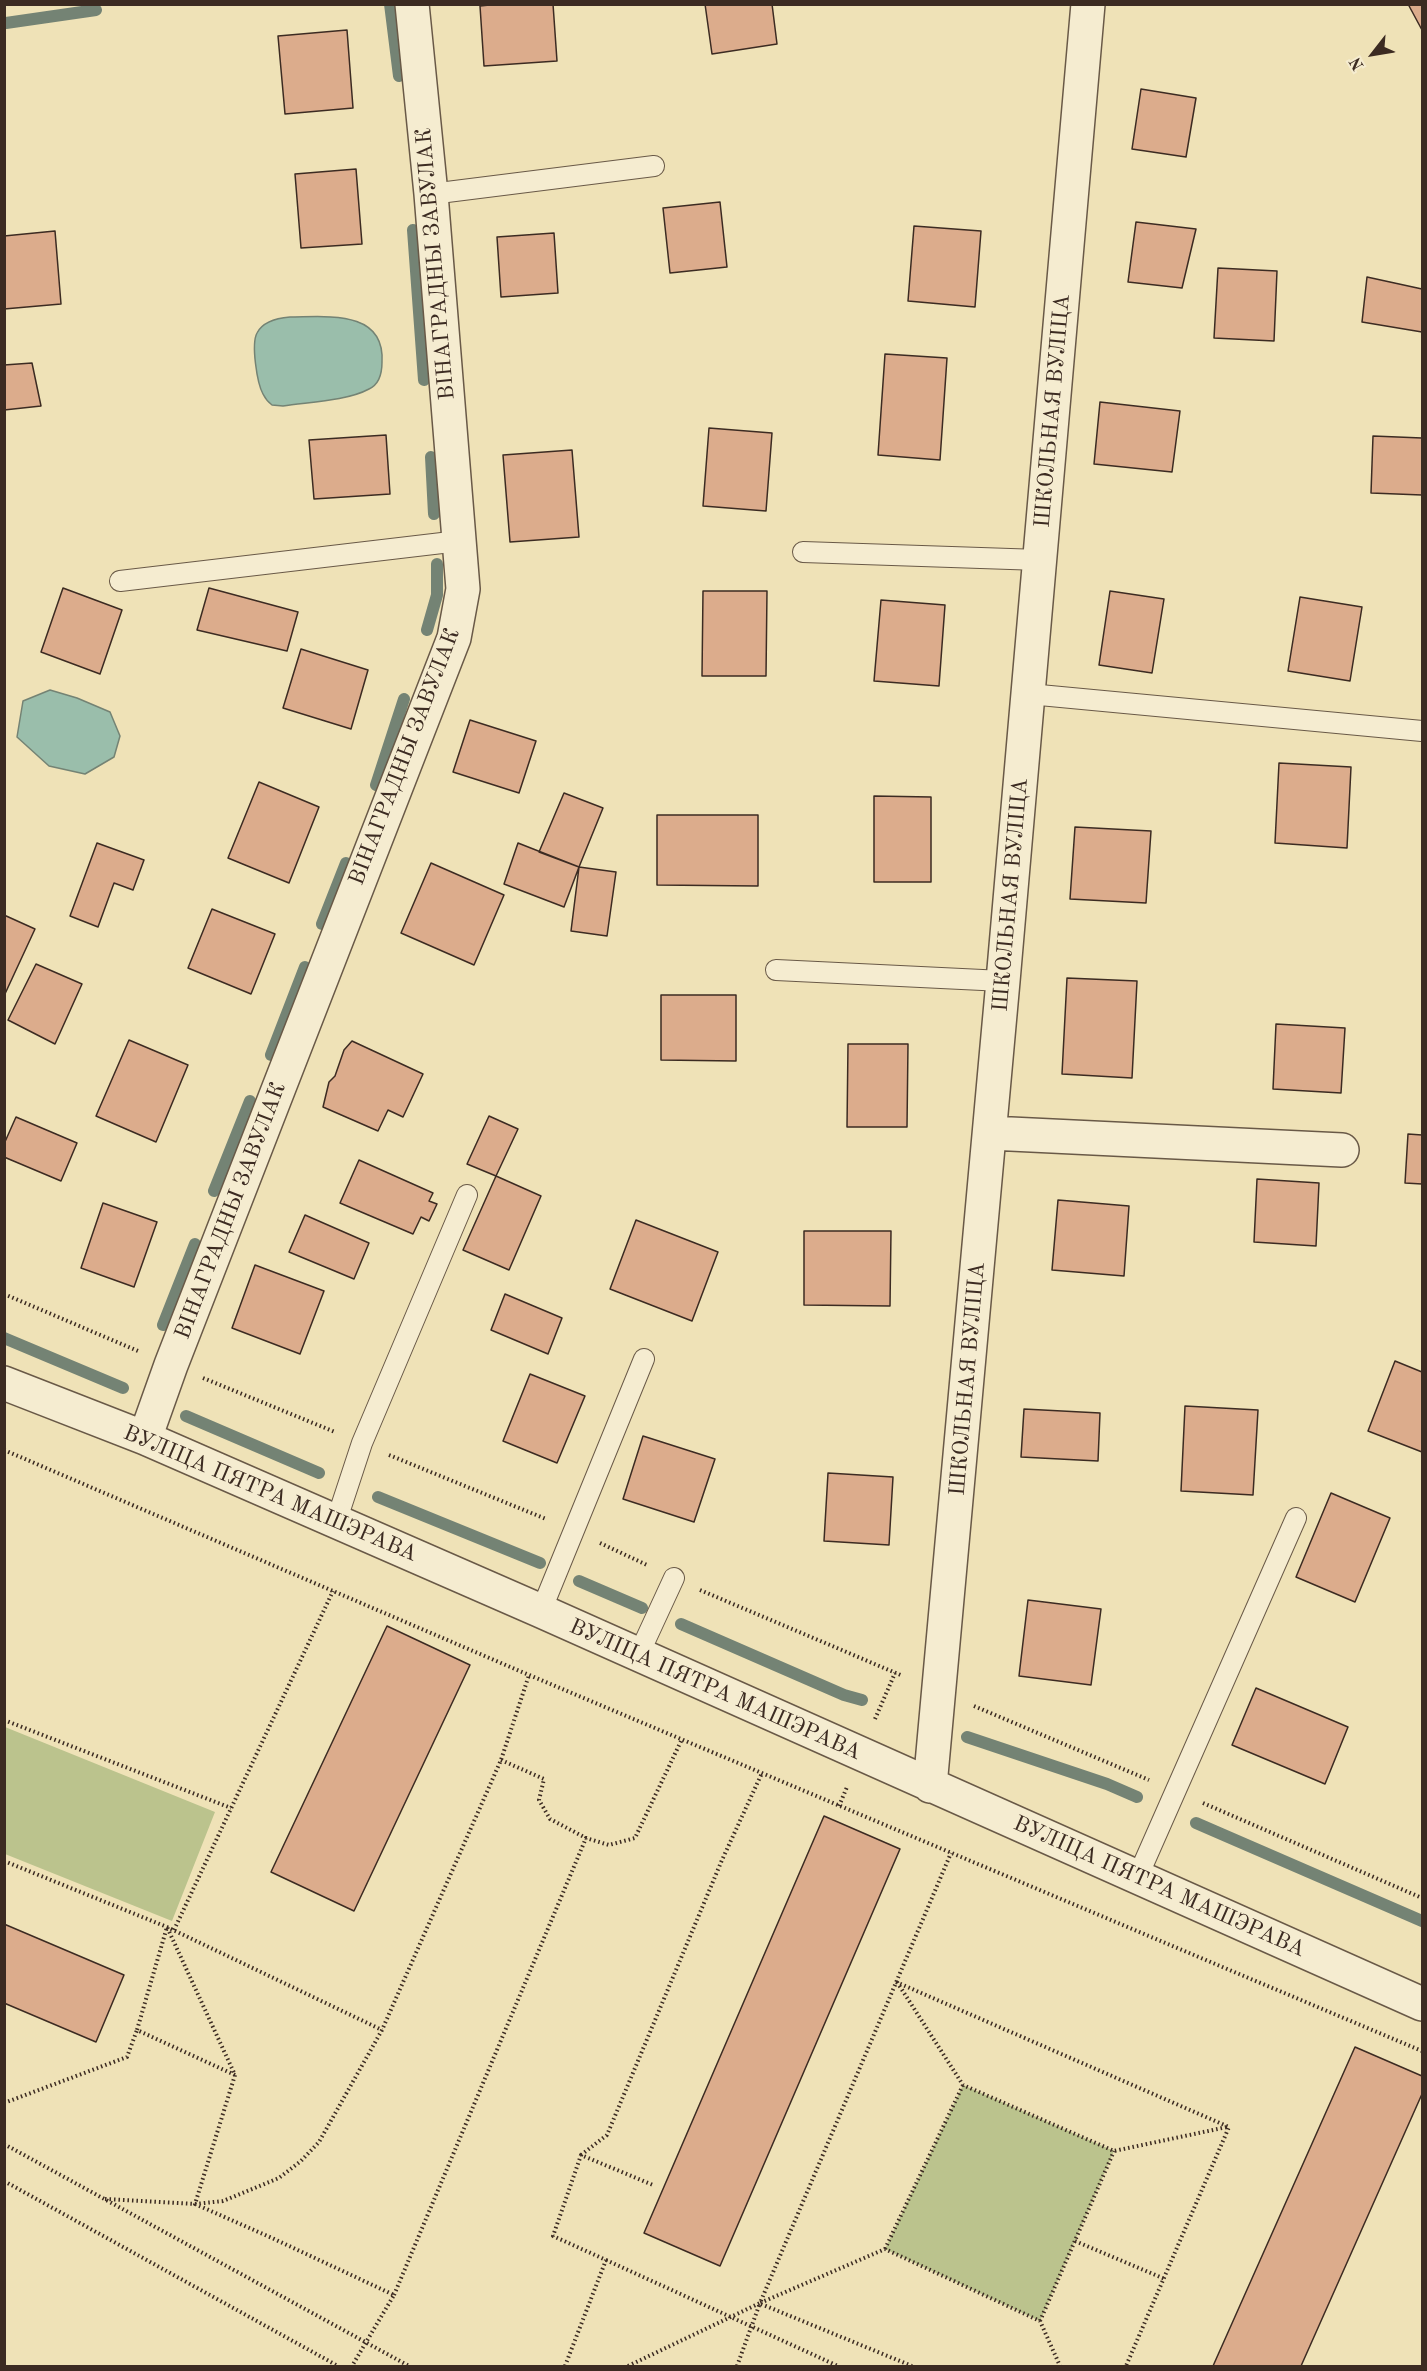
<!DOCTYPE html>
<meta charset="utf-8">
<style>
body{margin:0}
#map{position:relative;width:1427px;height:2371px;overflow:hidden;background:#efe2b7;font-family:"Old Standard TT",serif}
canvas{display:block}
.frame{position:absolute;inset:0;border:6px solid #3c2b22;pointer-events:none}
.north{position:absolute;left:1343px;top:24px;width:60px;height:60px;-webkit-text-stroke:4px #f5ecd0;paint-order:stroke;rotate:239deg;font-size:16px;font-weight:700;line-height:24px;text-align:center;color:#3c2b22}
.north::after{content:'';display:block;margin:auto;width:21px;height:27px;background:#3c2b22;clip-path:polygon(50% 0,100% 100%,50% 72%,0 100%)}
</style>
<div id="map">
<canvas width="1427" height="2371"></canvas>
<div class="frame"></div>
<div class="north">N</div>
</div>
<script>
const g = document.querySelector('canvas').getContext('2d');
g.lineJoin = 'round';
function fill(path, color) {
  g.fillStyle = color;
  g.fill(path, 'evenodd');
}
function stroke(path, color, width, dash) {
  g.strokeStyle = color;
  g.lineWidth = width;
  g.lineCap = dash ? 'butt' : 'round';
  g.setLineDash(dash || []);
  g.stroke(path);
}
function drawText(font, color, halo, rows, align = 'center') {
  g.font = font + ' "Old Standard TT",serif';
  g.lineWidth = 6;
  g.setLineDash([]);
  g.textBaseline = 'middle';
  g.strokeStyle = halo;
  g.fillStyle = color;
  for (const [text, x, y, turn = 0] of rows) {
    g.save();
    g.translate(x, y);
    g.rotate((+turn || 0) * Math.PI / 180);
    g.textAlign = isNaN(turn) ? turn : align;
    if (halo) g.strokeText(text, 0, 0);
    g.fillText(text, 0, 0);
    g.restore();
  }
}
fill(new Path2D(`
 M5,1727L215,1812L172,1921L5,1854Z
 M963,2085L1114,2151L1040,2321L885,2249Z`), '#bbc38d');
const water = new Path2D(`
 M290,317C326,317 385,309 382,362C382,372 380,384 369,389C347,401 308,402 283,406L272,405C268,402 265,398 263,394C257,383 251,344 257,333C263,321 278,318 290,317Z
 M50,690L77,698L110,712L120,736L114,757L85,774L49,766L17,737L23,701Z`);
fill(water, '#9abeab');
stroke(water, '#748374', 1.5);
stroke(new Path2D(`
 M390,4L399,76
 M6,23L96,10
 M413,230L424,380
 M431,457L434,514
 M427,630L437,595V564
 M376,785L404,699
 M322,924L346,863
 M271,1055L305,967
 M214,1191L250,1101
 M163,1325L195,1244
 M4,1338L123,1388
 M186,1416L319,1473
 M378,1497L540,1563
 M579,1581L642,1608
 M681,1624L844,1695L862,1700
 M967,1737L1107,1784L1137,1797
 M1196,1823L1422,1921`), '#748374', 12);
const building = new Path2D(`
 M499,4H553L557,61L484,66L480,6Z
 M705,4H772L777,44L712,54Z
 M1408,4H1422V30Z
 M347,30L353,108L285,114L278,36Z
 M1141,89L1196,98L1186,157L1132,149Z
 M356,169L362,244L301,248L295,174Z
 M720,202L727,267L670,273L663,208Z
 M1136,222L1196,229L1182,288L1128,282Z
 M914,226L981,231L975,307L908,301Z
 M55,231L61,304L4,309V236Z
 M554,233L558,293L501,297L497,237Z
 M1218,268L1277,271L1274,341L1214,338Z
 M1367,277L1422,289V332L1362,322Z
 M885,354L947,358L940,460L878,455Z
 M32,363L41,406L4,410V365Z
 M1100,402L1180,411L1172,472L1094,464Z
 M709,428L772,433L766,511L703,506Z
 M386,435L390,494L314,499L309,440Z
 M1373,436L1422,438V495L1371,493Z
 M572,450L579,537L510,542L503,455Z
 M63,588L122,610L100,674L41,652Z
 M209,588L298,612L287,651L197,630Z
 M703,591H767L766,676H702Z
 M1110,591L1164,599L1152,673L1099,665Z
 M1300,597L1362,607L1350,681L1288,671Z
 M881,600L945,605L939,686L874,681Z
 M301,649L368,670L351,729L283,708Z
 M470,720L536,741L519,793L453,772Z
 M1279,763L1351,767L1347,848L1275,843Z
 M259,782L319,807L289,883L228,858Z
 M564,793L603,808L579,867L539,852Z
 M874,796L931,797V882H874Z
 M657,815H758V886L657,885Z
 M1075,827L1151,831L1146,903L1070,899Z
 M97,843L144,860L133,890L114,883L98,927L70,916Z
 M518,843L579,867L564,907L504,884Z
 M431,863L504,895L474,965L401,933Z
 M579,867L616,872L607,936L571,931Z
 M212,909L275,934L251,994L188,968Z
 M4,915L35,929L4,996Z
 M36,964L82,984L55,1044L8,1020Z
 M1067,978L1137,981L1132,1078L1062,1074Z
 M661,995H736V1061L661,1060Z
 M1276,1024L1345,1028L1341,1093L1273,1089Z
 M129,1040L188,1065L156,1142L96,1116Z
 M352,1041L423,1074L403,1117L388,1110L378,1131L323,1107L329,1082L335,1076L344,1050Z
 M848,1044H908L907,1127H847Z
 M489,1116L518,1129L496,1176L467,1164Z
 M16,1117L77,1143L61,1181L4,1157V1144Z
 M1408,1134L1422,1135V1184L1405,1183Z
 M359,1160L433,1193L429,1201L437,1204L429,1221L421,1217L413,1234L340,1203Z
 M496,1176L541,1196L509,1270L463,1250Z
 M1257,1179L1319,1183L1316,1246L1254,1242Z
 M1058,1200L1129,1206L1124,1276L1052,1270Z
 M103,1203L157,1222L134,1287L81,1268Z
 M305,1215L369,1243L354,1279L289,1252Z
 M636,1220L718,1252L692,1321L610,1289Z
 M804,1231H891L890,1306L804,1305Z
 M255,1265L324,1291L300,1354L232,1328Z
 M505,1294L562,1318L548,1354L491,1330Z
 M1395,1361L1422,1372V1452L1368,1431Z
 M530,1374L585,1396L557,1463L503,1441Z
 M1185,1406L1258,1410L1253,1495L1181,1491Z
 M1024,1409L1100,1413L1098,1461L1021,1457Z
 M643,1436L715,1459L694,1522L623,1499Z
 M828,1473L893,1477L889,1545L824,1541Z
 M1331,1493L1390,1518L1355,1602L1296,1577Z
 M1028,1600L1101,1609L1091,1685L1019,1676Z
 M387,1626L470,1665L354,1911L271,1872Z
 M1256,1688L1348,1727L1325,1784L1232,1745Z
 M824,1816L900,1849L720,2266L644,2233Z
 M4,1924L124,1975L96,2042L4,2003Z
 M1355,2047L1422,2076V2094L1301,2366H1213Z`);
fill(building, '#dcac8c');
stroke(building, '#3c2b22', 1.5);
const lane = new Path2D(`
 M431,194L654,166
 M803,552L1040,560
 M120,581L459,541
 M1029,694L1422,731
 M776,970L1003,981
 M336,1522L362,1443L467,1195
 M541,1611L644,1359
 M638,1656L674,1578
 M1138,1876L1296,1518`);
const street = new Path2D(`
 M990,1133L1342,1150
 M4,1383L145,1438L541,1611L1422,2004
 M145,1438L171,1365L454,638L463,589L431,194L412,4
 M930,1786L1003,981L1088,4`);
stroke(lane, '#695947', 22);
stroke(street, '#695947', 36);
stroke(new Path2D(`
 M4,1294L138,1351
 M203,1378L335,1432
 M4,1450L529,1675L1422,2051
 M389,1455L546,1519
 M600,1543L647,1565
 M700,1590L903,1676
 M974,1706L1149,1780
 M875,1719L895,1673
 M4,1720L231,1808
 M501,1760L544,1779L539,1800L550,1819L586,1838
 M1203,1803L1422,1898
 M839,1806L847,1787
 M4,1861L167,1927L382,2030
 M174,1930L333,1591
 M896,1982L1229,2127L1126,2366
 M897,1982L963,2085L1114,2151L1227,2127
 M235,2075L137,2030L167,1927L235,2075L195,2204L272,2238L394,2295L352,2366
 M4,2103L127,2057L137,2030
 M4,2144L409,2366
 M581,2155L607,2135L722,1860L762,1773
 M4,2181L338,2366
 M105,2199L195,2204L223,2201L279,2178L301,2161L319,2142L382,2030L501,1760L529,1675
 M1075,2241L1165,2279
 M885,2249L963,2085
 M606,2260L838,2366
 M394,2295L586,1838L609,1845L635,1838L682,1739
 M761,2304L912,2366
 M1040,2321L1114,2151
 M565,2366L606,2260L553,2236L581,2155L653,2185
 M628,2366L760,2303L951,1853
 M737,2366L760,2303L885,2249L1040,2321L1060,2366`), '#3c2b22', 4, [1.5, 3]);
stroke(lane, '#f5ecd0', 20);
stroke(street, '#f5ecd0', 33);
drawText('22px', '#3c2b22', '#f5ecd0', [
 ["ВІНАГРАДНЫ ЗАВУЛАК",436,264,-95],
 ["ШКОЛЬНАЯ ВУЛІЦА",1053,411,-85],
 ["ВІНАГРАДНЫ ЗАВУЛАК",405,757,-69],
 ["ШКОЛЬНАЯ ВУЛІЦА",1011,895,-85],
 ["ВІНАГРАДНЫ ЗАВУЛАК",231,1211,-69],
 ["ШКОЛЬНАЯ ВУЛІЦА",968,1379,-85],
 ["ВУЛІЦА ПЯТРА МАШЭРАВА",270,1494,23],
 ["ВУЛІЦА ПЯТРА МАШЭРАВА",715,1690,24],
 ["ВУЛІЦА ПЯТРА МАШЭРАВА",1159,1887,24]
]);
</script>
